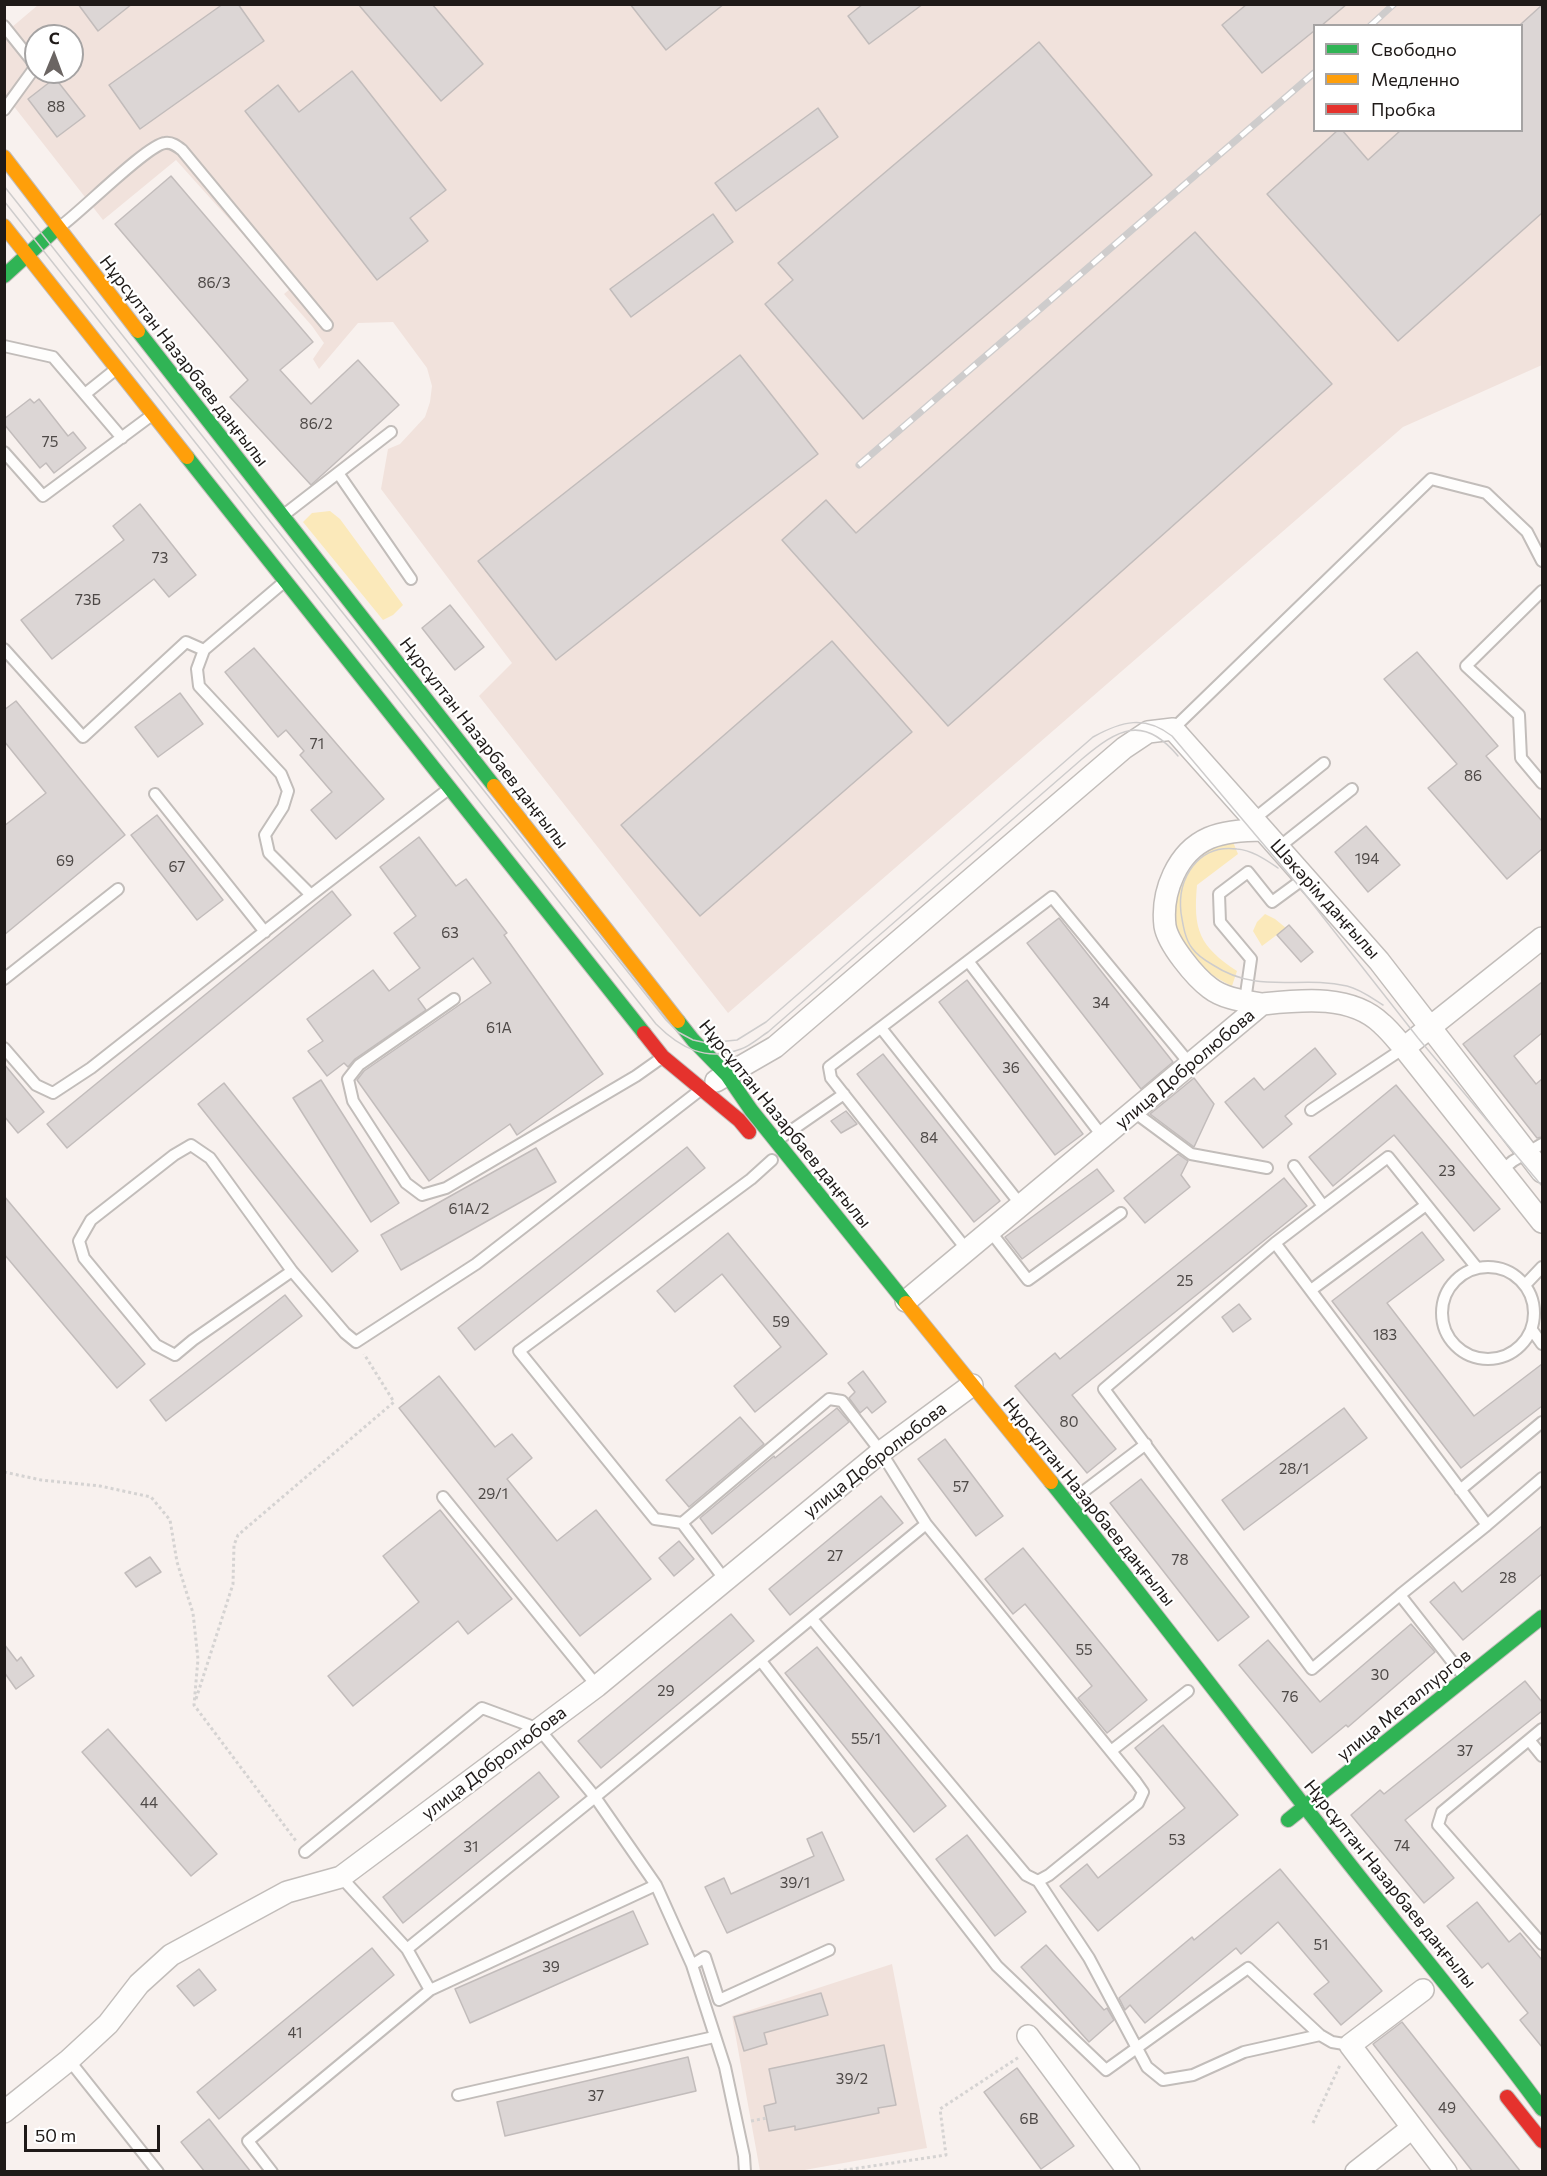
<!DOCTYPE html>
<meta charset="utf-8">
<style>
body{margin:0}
#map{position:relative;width:1547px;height:2176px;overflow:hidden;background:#f8f1ee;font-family:Commissioner,sans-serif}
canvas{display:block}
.frame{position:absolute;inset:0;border:6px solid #1f1a18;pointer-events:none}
.legend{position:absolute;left:1313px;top:24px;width:210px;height:108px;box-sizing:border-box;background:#fff;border:2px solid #a5a3a3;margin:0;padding:8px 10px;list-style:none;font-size:18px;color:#1f1a18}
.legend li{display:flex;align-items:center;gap:12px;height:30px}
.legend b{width:30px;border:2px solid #a5a3a3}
.north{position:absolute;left:24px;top:24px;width:60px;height:60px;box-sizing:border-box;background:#fff;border:2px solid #a5a3a3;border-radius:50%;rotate:1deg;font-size:16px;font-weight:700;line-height:24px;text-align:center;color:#1f1a18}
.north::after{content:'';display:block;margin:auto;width:21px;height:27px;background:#6b6563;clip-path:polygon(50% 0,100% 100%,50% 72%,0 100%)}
.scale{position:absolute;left:24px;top:2125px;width:136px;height:27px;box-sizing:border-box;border:3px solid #1f1a18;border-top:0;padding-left:8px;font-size:18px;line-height:21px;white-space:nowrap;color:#1f1a18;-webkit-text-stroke:4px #fff;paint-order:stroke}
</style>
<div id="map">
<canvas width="1547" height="2176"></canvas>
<div class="frame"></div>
<ul class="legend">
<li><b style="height:8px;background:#30b455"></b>Свободно</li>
<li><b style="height:8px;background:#ff9f0a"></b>Медленно</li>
<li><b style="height:8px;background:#e5322d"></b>Пробка</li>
</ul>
<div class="north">С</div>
<div class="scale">50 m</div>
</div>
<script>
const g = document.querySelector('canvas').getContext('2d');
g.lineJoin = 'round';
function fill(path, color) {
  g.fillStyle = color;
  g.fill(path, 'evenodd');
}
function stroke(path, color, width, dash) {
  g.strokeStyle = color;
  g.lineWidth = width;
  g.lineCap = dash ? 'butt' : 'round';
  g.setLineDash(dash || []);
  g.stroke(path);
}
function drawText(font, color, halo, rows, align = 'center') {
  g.font = font + ' Commissioner,sans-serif';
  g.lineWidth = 4.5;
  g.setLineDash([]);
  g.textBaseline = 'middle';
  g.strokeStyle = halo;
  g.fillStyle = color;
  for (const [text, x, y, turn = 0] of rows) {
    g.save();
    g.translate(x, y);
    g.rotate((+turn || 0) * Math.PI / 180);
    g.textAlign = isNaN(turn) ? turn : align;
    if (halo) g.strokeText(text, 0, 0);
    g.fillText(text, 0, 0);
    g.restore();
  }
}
fill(new Path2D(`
 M38,5H1542V365L1403,427L728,1013L479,696L512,663L381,489L388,449L400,444L425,417L430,402L432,386L427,368L393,322L358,323L319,369L313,359L324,343L312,326L284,294L291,288L176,160L103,220L5,95V33ZM1314,26H1522V130H1314ZM36,36H72V72H36Z
 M892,1964L927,2148L799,2171H760L732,2016Z`), '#f1e2dc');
fill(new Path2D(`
 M330,511L340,519L403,605L393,615L383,620L303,522L312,513Z
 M1233,842L1238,854L1197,885C1193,930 1199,946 1237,971L1232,986C1213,977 1184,958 1177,937C1173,923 1175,885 1182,872C1184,867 1193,858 1198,854C1206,848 1222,846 1233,842Z
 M1265,914L1275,919L1286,928L1262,946L1253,931L1257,922Z`), '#fbe9ba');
const building = new Path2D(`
 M78,4H132L98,31Z
 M223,4H238L264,41L140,129L109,85Z
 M358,4H432L483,64L441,101Z
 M630,4H724L666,50Z
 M863,4H923L869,44L848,16Z
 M1247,4H1347L1321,26H1314V31L1262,73L1222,25Z
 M1542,5V213L1398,341L1267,194L1338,130H1342L1368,160L1401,130H1521V24Z
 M1039,42L1152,175L863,419L765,304L793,280L778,263Z
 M352,71L446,190L410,218L428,241L377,280L245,111L278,85L299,112Z
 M55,78L85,116L57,137L28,99Z
 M818,108L838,137L736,211L715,183Z
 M171,176L313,342L280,370L311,404L358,360L399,405L311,485L230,397L248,380L115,224Z
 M713,214L733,242L631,317L610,289Z
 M1195,232L1332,384L948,726L782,540L826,500L856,533Z
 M740,355L818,454L556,660L478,561Z
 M30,399L34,403L39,399L68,436L73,432L86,448L54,473L46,463L40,468L4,424V419Z
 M140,504L196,575L169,597L154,579L52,659L21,620L124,540L113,526Z
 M450,605L484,647L455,670L422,628Z
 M832,641L912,732L700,916L621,825Z
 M254,648L384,799L336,839L311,810L332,792L300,755L304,751L286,730L278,737L225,672Z
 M1417,652L1498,746L1486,756L1542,821V849L1507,879L1428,788L1457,764L1384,679Z
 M180,693L203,724L158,757L135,727Z
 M16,701L125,835L4,935V826L46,793L4,741V710Z
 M157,815L223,900L197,920L131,835Z
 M1366,826L1400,865L1368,892L1335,852Z
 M419,837L456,886L466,879L507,933L504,935L603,1074L517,1135L510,1124L429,1181L357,1080L364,1071L491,983L473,958L418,999L426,1010L355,1059L348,1067L344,1063L327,1076L308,1051L323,1041L307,1019L373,970L389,991L420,968L394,933L416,916L380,867Z
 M332,891L351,915L67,1148L47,1124Z
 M1059,918L1173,1062L1141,1089L1027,943Z
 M1289,925L1313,952L1301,962L1277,935Z
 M967,980L1083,1134L1055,1155L939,1002Z
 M1542,982V1033L1514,1056L1536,1084L1542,1079V1137L1537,1138L1463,1044Z
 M1315,1048L1336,1074L1285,1116L1292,1124L1263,1148L1225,1102L1254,1078L1264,1090Z
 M883,1054L1000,1201L974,1222L857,1074Z
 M4,1064L44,1112L18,1133L4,1116Z
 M1194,1078L1214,1104L1194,1147L1150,1114Z
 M321,1080L399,1203L371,1222L293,1098Z
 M224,1083L358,1251L332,1272L198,1104Z
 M1396,1085L1500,1209L1474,1231L1394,1135L1333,1186L1309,1157Z
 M846,1111L857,1124L841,1133L831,1121Z
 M687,1147L705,1168L475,1350L458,1328Z
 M536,1148L556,1182L401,1270L381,1235Z
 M1178,1154L1188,1161L1181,1175L1190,1187L1145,1223L1124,1198Z
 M1097,1169L1114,1191L1022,1259L1005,1237Z
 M1284,1178L1307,1206L1072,1395L1116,1449L1087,1473L1015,1386L1055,1353L1060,1359Z
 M4,1196L145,1364L117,1388L4,1254Z
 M1422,1232L1444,1260L1387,1303L1474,1416L1542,1364V1406L1461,1468L1332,1301Z
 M728,1233L827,1354L755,1412L734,1386L781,1347L722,1274L675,1312L657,1291Z
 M285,1295L302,1316L166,1421L150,1400Z
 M1239,1304L1251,1319L1233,1332L1222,1317Z
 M863,1371L886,1402L872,1413L867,1407L860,1413L849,1398L855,1392L848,1383Z
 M439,1376L495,1447L512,1434L532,1458L507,1479L557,1541L596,1510L651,1579L580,1636L399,1408Z
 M837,1408L849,1422L712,1534L700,1518L774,1456L775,1458Z
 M1344,1408L1367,1438L1244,1530L1222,1500Z
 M740,1417L764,1444L689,1507L666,1480Z
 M945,1439L1003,1516L976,1536L918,1459Z
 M1141,1479L1249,1617L1218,1641L1110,1503Z
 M881,1496L903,1523L790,1615L769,1589Z
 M440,1510L512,1599L468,1634L458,1621L353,1706L328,1676L419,1602L383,1556Z
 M1542,1526V1574L1463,1640L1430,1602L1454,1582L1462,1592Z
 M679,1541L694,1559L674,1576L659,1558Z
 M1023,1548L1147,1700L1107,1733L1078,1698L1092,1686L1025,1604L1013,1614L985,1579Z
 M150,1557L161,1572L136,1587L125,1573Z
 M731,1614L754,1641L601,1768L578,1741Z
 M1411,1624L1435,1652L1348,1727L1346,1725L1312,1753L1239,1665L1268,1640L1320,1702Z
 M4,1644L17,1661L21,1657L34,1676L16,1689L4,1672Z
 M817,1647L946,1806L914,1832L785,1673Z
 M1525,1681L1542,1702V1711L1405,1820L1454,1878L1424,1903L1351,1815L1380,1790L1384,1794Z
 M1163,1725L1238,1815L1098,1931L1060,1886L1087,1864L1098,1878L1185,1808L1135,1748Z
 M108,1729L217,1854L191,1876L82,1752Z
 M539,1772L559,1797L403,1923L383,1897Z
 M822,1832L844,1880L727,1933L705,1887L724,1878L731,1894L814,1856L807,1839Z
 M967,1835L1026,1912L995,1936L936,1859Z
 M1280,1869L1382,1991L1341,2025L1314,1994L1329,1982L1278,1922L1241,1954L1236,1948L1145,2023L1130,2005L1125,2010L1119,1998L1192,1937L1194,1940Z
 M1477,1902L1509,1942L1520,1933L1542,1960V2047L1520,2020L1528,2013L1488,1963L1482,1968L1447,1926Z
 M633,1911L648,1944L470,2023L455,1989Z
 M1046,1945L1104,2010L1107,2008L1114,2020L1089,2042L1021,1967Z
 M372,1948L394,1975L219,2119L197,2092Z
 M199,1969L216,1990L194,2006L177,1986Z
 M821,1993L828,2015L764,2033L767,2044L744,2051L734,2017Z
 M1402,2022L1521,2172H1473L1373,2044Z
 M884,2045L896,2105L878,2108L879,2113L795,2130V2126L769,2131L764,2106L776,2103L769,2069Z
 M688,2057L696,2091L505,2136L497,2102Z
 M1017,2068L1074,2146L1041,2169L984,2092Z
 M209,2119L251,2172H205L181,2142Z`);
fill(building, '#dcd6d5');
stroke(building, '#c2bcbb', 1.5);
const lane = new Path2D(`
 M4,26L36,66L4,110
 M61,226C82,211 147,145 165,143C172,142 177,146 182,150L327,325
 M4,346L53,357L122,438
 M85,394L115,370
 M4,452L43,496L152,415
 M338,473L411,579
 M285,514L391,432
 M1542,591L1466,666L1519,715L1521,758L1542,783
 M4,649L83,737L186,642L204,650
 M1173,729L1431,479L1486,493L1527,532L1542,561
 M155,794L265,932
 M1254,819L1324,763
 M1279,847L1352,789
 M311,895L446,791
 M968,961L1103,1137
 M4,979L118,889
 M454,999L359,1065L348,1079L353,1101L406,1183L422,1195L446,1188L636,1076L660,1059
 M1245,1001L1251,959L1220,922L1219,894L1248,872L1272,902L1306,877
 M881,1028L1021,1205
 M4,1048L36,1085L53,1093L91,1068L311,895L269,853L265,835L283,807L288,791L281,774L199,686L197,669L204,650L284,582
 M1311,1110L1404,1048
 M1141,1117L1191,1154L1267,1168
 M779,1139L844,1094
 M1294,1166L1323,1206
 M1502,1170L1513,1161L1542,1144
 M990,1231L1028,1280L1121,1213
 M1275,1243L1104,1389L1312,1669L1400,1595
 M967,1250L831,1078L829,1067L1052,897L1190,1064
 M1442 1313a46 46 0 1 1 92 0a46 46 0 1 1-92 0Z
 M292,1271L193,1340L175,1355L156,1345L84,1258L79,1241L91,1220L174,1155L191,1145L210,1158L292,1271L345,1333L356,1342L476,1264L699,1091
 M1525,1285L1542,1267
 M1311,1290L1426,1205
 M1532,1330L1542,1344
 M1460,1490L1542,1422
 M443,1497L597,1686
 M1071,1501L1146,1444
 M682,1523L725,1580
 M1487,1525L1542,1478
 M812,1619L1026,1875L1038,1881L1049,1875L1138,1803L1143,1792L1136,1782L926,1524
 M761,1661L997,1966L1106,2070L1248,1968L1320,2035L1332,2042L1350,2045
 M1465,1678L1400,1595L1487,1525L1275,1243L1388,1157L1477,1268
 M1542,1729L1442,1812L1438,1825L1542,1944
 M1529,1740L1542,1756
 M1111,1751L1188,1691
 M305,1852L482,1708L539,1729L595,1797L656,1885L692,1965L725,2067L744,2156L745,2172
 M341,1877L407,1949L595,1797L926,1524L881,1452L842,1401L829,1399L682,1523L655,1519L519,1351L751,1179L772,1160
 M1038,1881L1089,1958L1147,2067L1163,2080L1193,2075L1244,2052L1320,2035
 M692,1965L705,1957L719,2000L829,1950
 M430,1990L656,1885
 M69,2060L158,2172
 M458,2095L714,2037
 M272,2172L248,2141L430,1990L407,1949`);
const street = new Path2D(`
 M1262,1004C1245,1001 1224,999 1210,988C1195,977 1168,944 1165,926C1161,892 1177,852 1209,838C1226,831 1245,830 1263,830L1379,961L1542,1172
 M1404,1048L1542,938
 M716,1081L775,1047L1124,748L1148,732L1173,729L1263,830
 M906,1301L1262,1004C1301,1000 1351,994 1382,1024C1390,1031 1397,1040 1404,1048L1542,1222
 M1423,1990L1350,2045L1446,2172
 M1028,2036L1129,2172
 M4,2112L69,2060L108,2024L139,1984L171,1955L287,1892L341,1877L597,1686L881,1452L972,1385
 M1356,2172L1412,2128`);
const fast = new Path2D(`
 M4,276L57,228
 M138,331L494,786
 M187,457L644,1033
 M678,1021L693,1040L727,1075L751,1110L906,1303
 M1051,1482C1144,1597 1232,1714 1323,1830C1395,1924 1472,2013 1542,2109
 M1288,1820L1542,1617`);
const slow = new Path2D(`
 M4,157L138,331
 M4,226L187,457
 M494,786L678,1021
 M906,1303L1051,1482`);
const jam = new Path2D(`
 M644,1033L663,1057L739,1120L749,1132
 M1507,2097L1542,2141`);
stroke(lane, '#c2bdba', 14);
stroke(street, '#c2bdba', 24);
stroke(fast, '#c2bdba', 16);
stroke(slow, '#c2bdba', 16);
stroke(jam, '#c2bdba', 16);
stroke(new Path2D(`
 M4,1472L41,1480L100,1486L151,1497L170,1520L177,1562L193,1613L198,1659L194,1705L296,1841
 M196,1699L233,1584L234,1545L238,1535L394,1402L364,1354
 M751,2121L767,2118
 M1313,2123L1340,2065
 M832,2172L946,2155L940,2109L1019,2057`), '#d5d3d2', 3, [3, 3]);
stroke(lane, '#fefdfc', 10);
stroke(street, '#fefdfc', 21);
stroke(fast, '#30b455', 14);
stroke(slow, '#ff9f0a', 14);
stroke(jam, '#e5322d', 14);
stroke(new Path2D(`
 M4,186L666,1020L678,1032L693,1040L707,1043L737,1040L766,1022L1093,737C1122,721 1145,715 1172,736L1297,884L1418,1038L1542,1186
 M4,201L656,1024C680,1048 706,1062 741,1049C750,1046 760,1037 768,1032L1082,759C1118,729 1143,714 1178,756
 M1278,868C1266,860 1252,850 1237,849C1198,844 1177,878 1181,913C1183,925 1185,939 1192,948C1197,955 1206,961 1213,965C1259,995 1299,975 1347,986C1360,989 1372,998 1383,1005`), '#cecccc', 1.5);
const rail = new Path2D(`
 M1370,26L1394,4
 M859,465L1314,73`);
stroke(rail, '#cecccc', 7);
stroke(rail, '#fff', 4.5, [14]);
drawText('15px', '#4e4947', null, [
 ["88",56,107],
 ["86/3",214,283],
 ["86/2",316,424],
 ["75",50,442],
 ["73",160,558],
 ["73Б",88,600],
 ["71",317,744],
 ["86",1473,776],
 ["194",1367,859],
 ["69",65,861],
 ["67",177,867],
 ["63",450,933],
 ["34",1101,1003],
 ["61А",499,1028],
 ["36",1011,1068],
 ["84",929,1138],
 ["23",1447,1171],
 ["61А/2",469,1209],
 ["25",1185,1281],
 ["59",781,1322],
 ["183",1385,1335],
 ["80",1069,1422],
 ["28/1",1294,1469],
 ["57",961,1487],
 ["29/1",493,1494],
 ["27",835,1556],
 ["78",1180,1560],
 ["28",1508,1578],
 ["55",1084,1650],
 ["30",1380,1675],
 ["29",666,1691],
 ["76",1290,1697],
 ["55/1",866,1739],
 ["37",1465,1751],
 ["44",149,1803],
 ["53",1177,1840],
 ["74",1402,1846],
 ["31",471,1847],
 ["39/1",795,1883],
 ["51",1321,1945],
 ["39",551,1967],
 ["41",295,2033],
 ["39/2",852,2079],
 ["37",596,2096],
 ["49",1447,2108],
 ["6В",1029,2119]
]);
drawText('18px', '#1f1a18', '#fff', [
 ["Нұрсұлтан Назарбаев даңғылы",184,361,52],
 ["Нұрсұлтан Назарбаев даңғылы",484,743,52],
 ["Шәкәрім даңғылы",1325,899,48],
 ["улица Добролюбова",1185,1069,-40],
 ["Нұрсұлтан Назарбаев даңғылы",785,1124,51],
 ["улица Добролюбова",875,1460,-38],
 ["Нұрсұлтан Назарбаев даңғылы",1089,1502,51],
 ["улица Металлургов",1404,1705,-39],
 ["улица Добролюбова",494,1763,-37],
 ["Нұрсұлтан Назарбаев даңғылы",1390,1884,51]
]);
</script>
